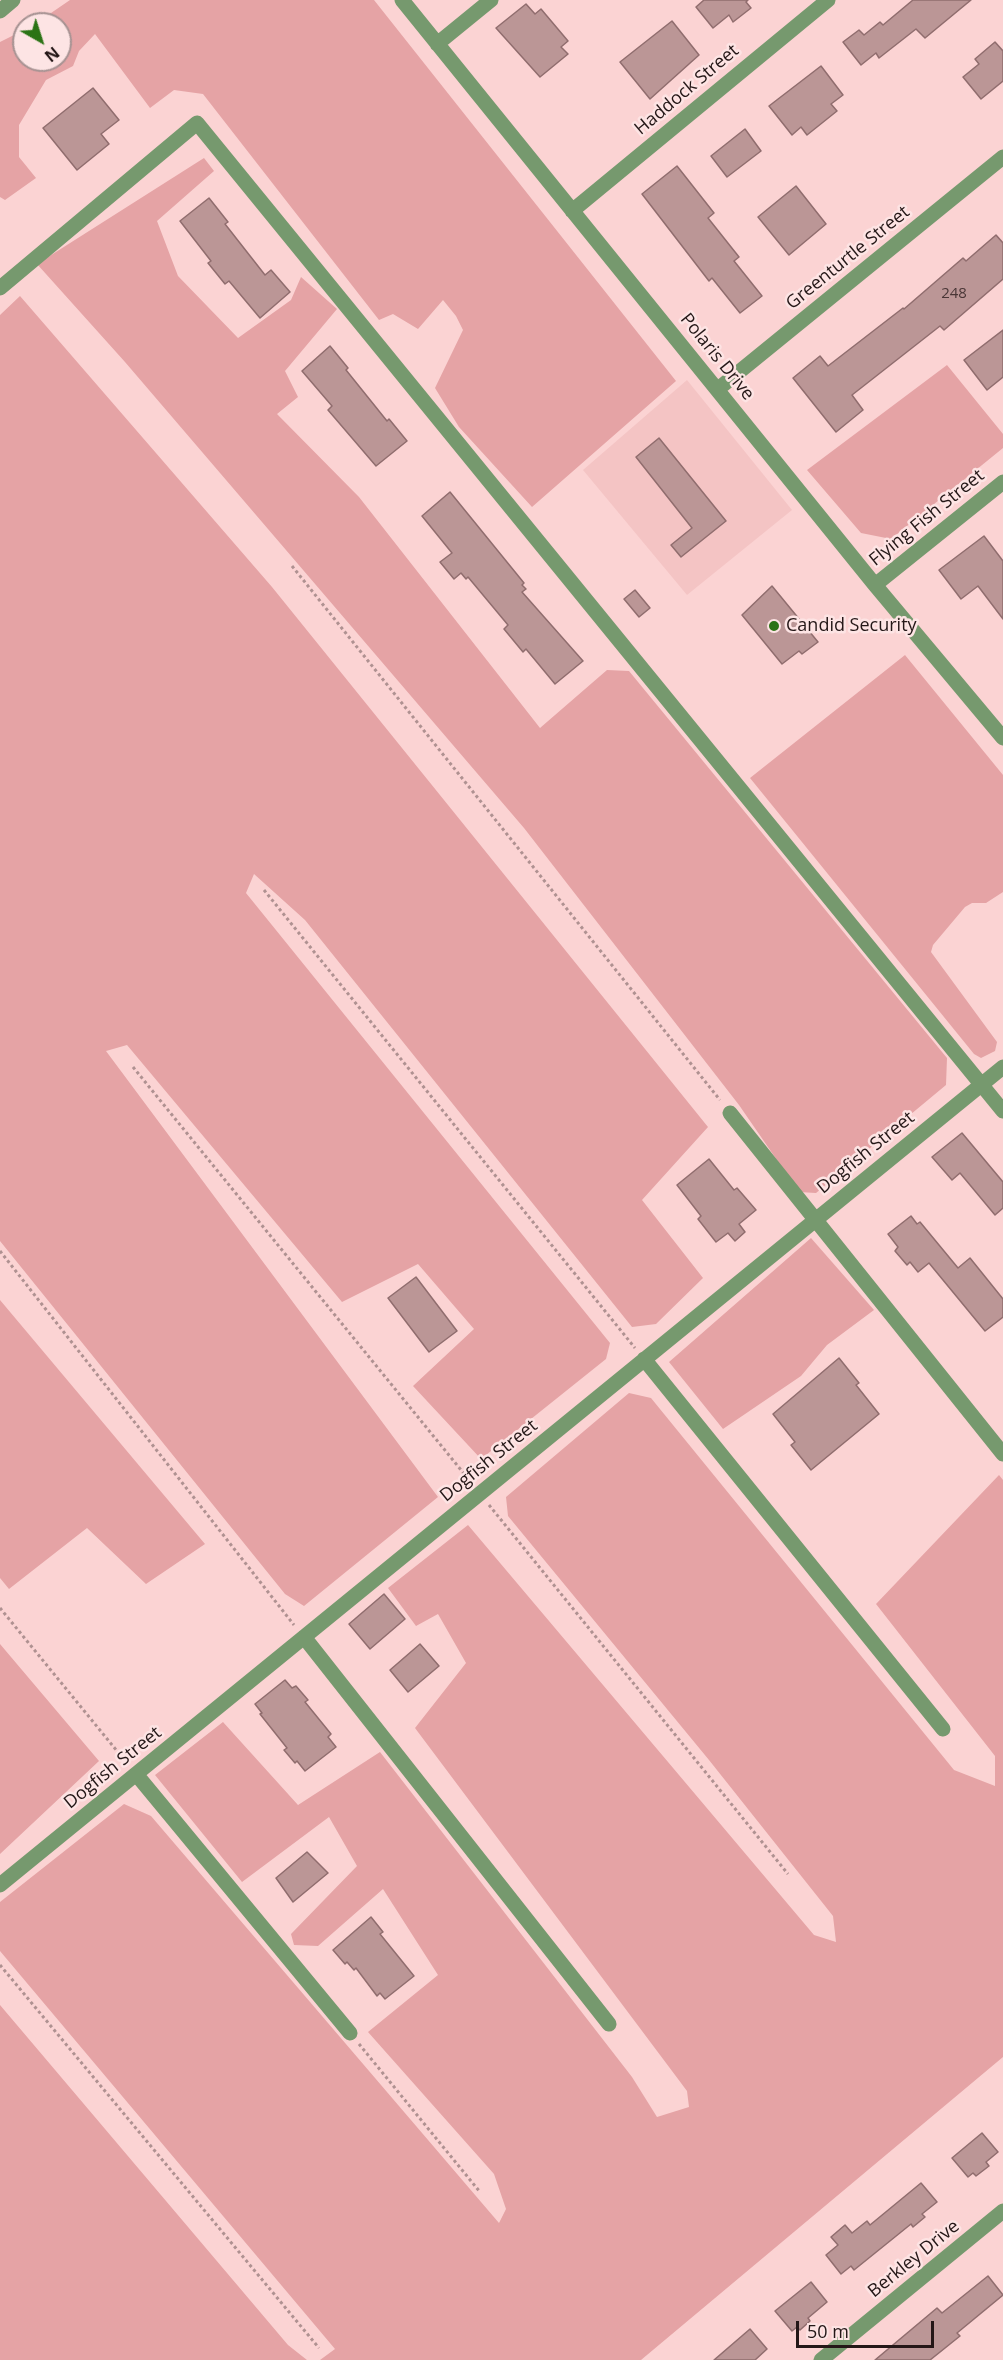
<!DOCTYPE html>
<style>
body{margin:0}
#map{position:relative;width:1003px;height:2360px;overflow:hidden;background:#fbd3d3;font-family:"Open Sans",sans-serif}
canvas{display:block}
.north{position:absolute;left:12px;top:12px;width:60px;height:60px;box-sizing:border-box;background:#fde4e4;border:2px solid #a69292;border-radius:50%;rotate:141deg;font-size:16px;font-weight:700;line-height:24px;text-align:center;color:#241717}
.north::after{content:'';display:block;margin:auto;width:21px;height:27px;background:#2b7315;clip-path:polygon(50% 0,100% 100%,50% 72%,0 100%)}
.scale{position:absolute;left:796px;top:2321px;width:138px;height:27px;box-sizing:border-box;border:3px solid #241717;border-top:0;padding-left:8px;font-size:18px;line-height:21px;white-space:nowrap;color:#241717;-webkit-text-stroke:4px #fde4e4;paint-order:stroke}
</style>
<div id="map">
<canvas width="1003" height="2360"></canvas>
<div class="north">N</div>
<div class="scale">50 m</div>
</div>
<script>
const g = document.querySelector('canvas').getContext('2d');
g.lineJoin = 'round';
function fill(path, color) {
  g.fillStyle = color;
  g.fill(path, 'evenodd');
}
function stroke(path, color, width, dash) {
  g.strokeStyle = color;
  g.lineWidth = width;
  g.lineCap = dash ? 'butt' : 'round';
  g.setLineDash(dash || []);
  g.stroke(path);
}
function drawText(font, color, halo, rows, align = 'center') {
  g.font = font + ' "Open Sans",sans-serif';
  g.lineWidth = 5;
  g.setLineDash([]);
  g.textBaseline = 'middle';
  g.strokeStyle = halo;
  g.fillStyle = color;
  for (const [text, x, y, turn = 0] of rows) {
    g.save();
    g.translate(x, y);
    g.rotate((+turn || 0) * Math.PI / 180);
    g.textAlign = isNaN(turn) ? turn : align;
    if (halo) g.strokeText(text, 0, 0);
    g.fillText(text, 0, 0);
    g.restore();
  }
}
fill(new Path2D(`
 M687,380L792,510L687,595L583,470Z`), '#f4c4c4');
fill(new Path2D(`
 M70,0H374L676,381L532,507L459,427L435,388L463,330L456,316L443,300L418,329L393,314L379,320L203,94L174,90L150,108L95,34L79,51L73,66L46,80L19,125V157L36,178L5,200L0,197V42L24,30V60H60V24H35Z
 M204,158L214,171L157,221L178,276L238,338L291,300L301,277L337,309L285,371L298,397L277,414L359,497L540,728L607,670L629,671L947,1058L946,1085L816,1193L799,1192L739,1105L524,828L125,362L37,264Z
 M20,296L272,587L708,1127L642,1200L703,1278L656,1324L632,1327L305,920L254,874L246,893L610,1343L606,1359L481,1459L413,1386L474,1329L418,1264L342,1302L127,1045L106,1051L438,1497L304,1606L285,1594L0,1241V315Z
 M947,365L1003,434V448L891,539L861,533L807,470Z
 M905,655L1003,775V892L986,903H972L965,907L933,945L931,952L997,1042L995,1051L981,1058L974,1054L750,778Z
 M811,1238L874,1310L827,1345L801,1376L723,1429L669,1362Z
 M0,1300L205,1544L146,1584L87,1528L9,1589L0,1578Z
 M629,1393L651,1398L954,1770L995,1786V1756L876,1604L999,1475L1003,1480V2057L641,2360H320L335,2349L0,1951V1902L124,1804L151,1816L499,2223L506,2209L494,2174L368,2032L438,1975L383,1889L318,1946L294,1945L291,1934L357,1866L329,1817L242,1882L155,1775L223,1722L298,1805L380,1752L632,2077L657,2117L689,2107L687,2091L415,1728L466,1663L438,1614L416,1626L388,1588L468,1525L814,1935L836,1942L833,1916L709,1760L508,1516L506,1497Z
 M0,1644L99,1761L0,1854Z
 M0,2005L288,2345L307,2360H0Z`), '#e5a3a5');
const building = new Path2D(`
 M704,0H748L746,2L751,8L733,22L729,15L713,28L696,7Z
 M913,0H971L925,38L916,29L879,58L876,53L861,65L843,42L859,30L864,35L880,22L883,25Z
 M526,4L535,14L541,9L568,41L561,47L568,54L540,77L496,28Z
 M672,21L699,55L650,99L620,62Z
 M995,42L1003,51V81L981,99L963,77L979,64L975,59Z
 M821,66L843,95L831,104L837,111L807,135L801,127L792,135L769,106Z
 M93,88L119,120L101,134L109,144L77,170L43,128Z
 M745,129L761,151L727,177L711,156Z
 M677,166L714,213L708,218L739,257L734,261L762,296L740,313L712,278L709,281L642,194Z
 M796,186L826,224L789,255L758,217Z
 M209,198L228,222L225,224L265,275L271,270L290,292L260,318L229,281L225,284L208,263L211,261L180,221Z
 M996,235L1003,243V279L944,330L940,326L852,395L863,410L836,432L793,378L820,356L828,366L903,308L904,309L963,258L966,261Z
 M1003,330V377L987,390L964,360Z
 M330,346L348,368L346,370L387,421L389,419L407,441L376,466L328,410L332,406L302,371Z
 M659,438L726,521L681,557L671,545L692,528L636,457Z
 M450,492L524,583L522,585L526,589L522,592L583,661L555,684L526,649L523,652L504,629L508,625L468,577L466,579L461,573L454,579L440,562L452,553L422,516Z
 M984,536L1003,561V619L978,586L961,599L939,570Z
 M772,586L818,642L802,654L799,651L782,664L742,615Z
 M635,590L650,608L639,617L624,599Z
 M962,1133L1003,1182V1208L995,1215L960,1173L952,1180L932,1157Z
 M709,1159L734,1190L737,1188L756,1210L739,1224L745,1232L735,1241L728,1233L716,1242L698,1219L701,1216L677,1185Z
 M911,1216L917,1224L920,1222L958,1268L970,1258L1003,1299V1317L985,1331L929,1263L918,1272L910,1262L907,1265L895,1251L898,1247L888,1234Z
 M416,1277L457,1331L429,1352L388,1298Z
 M839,1358L859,1383L856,1385L879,1414L811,1470L791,1445L795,1442L773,1414Z
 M384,1594L405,1619L370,1649L349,1624Z
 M420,1644L439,1666L408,1692L390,1670Z
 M285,1680L292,1688L296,1686L308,1700L305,1702L331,1734L328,1737L336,1747L305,1771L297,1761L295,1763L284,1750L287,1748L260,1714L262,1713L255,1704Z
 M307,1852L328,1873L293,1902L276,1878Z
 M371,1917L383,1932L380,1934L414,1976L385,1999L380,1993L377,1996L356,1968L354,1970L347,1962L345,1964L333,1950Z
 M982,2133L998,2152L986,2162L989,2166L976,2176L973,2173L968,2177L952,2158Z
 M921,2183L937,2202L922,2214L925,2217L913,2227L911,2224L854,2270L851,2266L841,2274L826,2255L838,2245L831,2237L845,2225L852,2233L867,2221L870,2225Z
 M988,2276L1003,2295L957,2333L960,2336L930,2360H875L937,2308L942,2313Z
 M811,2282L827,2302L808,2318L810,2321L800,2330L797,2327L792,2331L775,2311Z
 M750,2329L767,2349L755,2360H714Z`);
fill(building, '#bb9696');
stroke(building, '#906d6e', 1.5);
stroke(new Path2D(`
 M292,566L720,1100
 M264,890L635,1348
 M133,1067L470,1481
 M0,1251L294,1625
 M489,1505L788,1874
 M0,1608L126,1762
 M0,1965L319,2348
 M359,2044L480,2192`), '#af9191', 3, [3, 3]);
stroke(new Path2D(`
 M402,0L875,585L1003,738
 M0,11L13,0
 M437,44L491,0
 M572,211L828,0
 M0,288L197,123L1003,1111
 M718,389L1003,157
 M875,585L1003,482
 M730,1113L1003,1454
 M644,1359L943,1729
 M304,1637L609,2024
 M136,1774L350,2033
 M0,1885L1003,1067
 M821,2360L1003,2211`), '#76996e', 15);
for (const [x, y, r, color] of [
 [774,626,6,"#2b7315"]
]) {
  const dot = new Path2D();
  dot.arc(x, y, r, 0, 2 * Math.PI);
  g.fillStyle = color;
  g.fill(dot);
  stroke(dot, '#fde4e4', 2);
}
drawText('15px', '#4a3737', null, [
 ["248",954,294]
]);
drawText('18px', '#241717', '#fde4e4', [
 ["Haddock Street",687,90,-40],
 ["Greenturtle Street",848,258,-39],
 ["Polaris Drive",717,357,51],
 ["Flying Fish Street",927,518,-39],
 ["Dogfish Street",866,1153,-39],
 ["Dogfish Street",489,1461,-39],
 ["Dogfish Street",113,1768,-39],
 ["Berkley Drive",914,2259,-39]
]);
drawText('18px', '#241717', '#fde4e4', [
 ["Candid Security",786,626]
], 'left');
</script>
